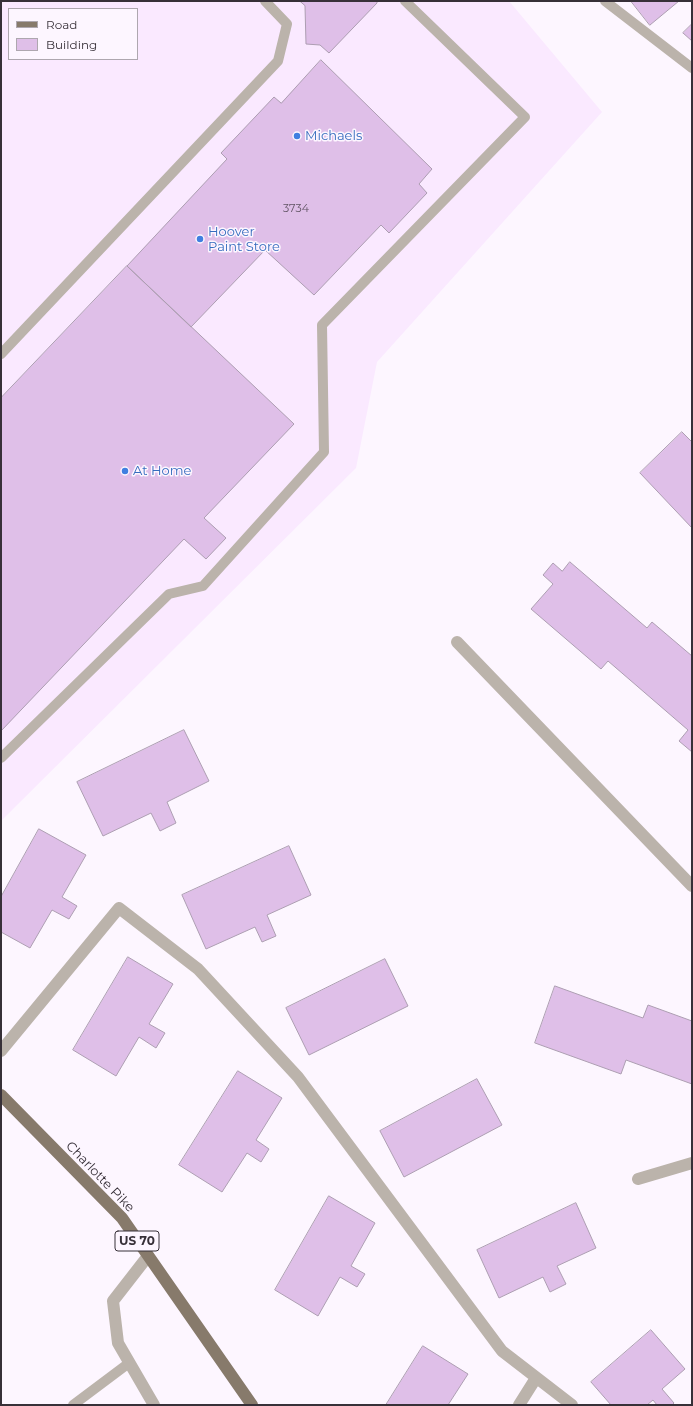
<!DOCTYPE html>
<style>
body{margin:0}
#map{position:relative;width:693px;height:1406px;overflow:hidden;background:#fdf6ff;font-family:Montserrat,sans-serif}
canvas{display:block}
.frame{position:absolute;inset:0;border:2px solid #373038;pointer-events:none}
.legend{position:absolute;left:8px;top:8px;width:130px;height:52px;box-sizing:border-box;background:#fdf6ff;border:1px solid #aea7af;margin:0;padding:5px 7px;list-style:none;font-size:12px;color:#373038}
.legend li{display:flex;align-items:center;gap:8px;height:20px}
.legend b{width:20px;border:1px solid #aea7af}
</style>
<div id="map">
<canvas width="693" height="1406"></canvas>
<div class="frame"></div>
<ul class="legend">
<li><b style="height:5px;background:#877a6b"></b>Road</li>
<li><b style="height:11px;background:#dfbfe8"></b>Building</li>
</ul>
</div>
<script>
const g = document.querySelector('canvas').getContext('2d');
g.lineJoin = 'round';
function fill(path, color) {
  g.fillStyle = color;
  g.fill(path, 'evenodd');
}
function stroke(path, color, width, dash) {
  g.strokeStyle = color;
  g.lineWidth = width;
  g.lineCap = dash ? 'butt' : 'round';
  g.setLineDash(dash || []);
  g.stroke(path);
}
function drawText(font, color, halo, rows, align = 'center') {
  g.font = font + ' Montserrat,sans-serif';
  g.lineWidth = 3;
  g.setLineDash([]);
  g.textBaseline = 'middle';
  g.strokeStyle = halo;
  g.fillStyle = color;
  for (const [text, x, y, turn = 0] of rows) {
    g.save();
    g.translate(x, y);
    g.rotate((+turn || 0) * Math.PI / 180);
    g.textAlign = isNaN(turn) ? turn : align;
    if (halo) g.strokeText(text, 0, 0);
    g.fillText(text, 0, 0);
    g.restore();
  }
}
fill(new Path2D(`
 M1,1H509L602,112L377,362L356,468L1,821ZM9,9H137V59H9Z`), '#fae9ff');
const building = new Path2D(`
 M300,1H377V3L329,53L320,45L306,44L305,6Z
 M631,1H679L650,25Z
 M692,24V41L683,33Z
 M321,60L432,169L419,184L427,193L389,233L381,225L314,295L265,250L191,327L127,266L227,159L221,153L274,97L281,103Z
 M127,266L294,424L204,518L226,538L206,559L184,539L1,731V398Z
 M682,432L692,442V528L640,473Z
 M570,562L647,628L652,622L692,656V752L679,741L688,730L608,661L601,669L531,609L553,584L543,575L553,563L562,571Z
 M184,730L209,781L167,802L176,823L160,831L151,813L103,836L77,782Z
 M39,829L86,855L62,897L77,906L69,919L52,910L30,948L1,932V897Z
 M289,846L311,895L267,915L276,936L262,942L255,927L206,949L182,895Z
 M128,957L173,984L149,1024L165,1033L156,1048L139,1037L116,1076L73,1050Z
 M385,959L408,1006L309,1055L286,1008Z
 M555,986L643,1018L648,1005L692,1021V1084L626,1060L621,1074L535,1043Z
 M238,1071L282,1098L256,1140L269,1149L261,1162L247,1153L222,1192L179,1165Z
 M477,1079L502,1125L404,1177L380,1131Z
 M329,1196L375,1223L351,1266L365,1274L357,1287L340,1277L318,1316L275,1290Z
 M576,1203L596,1248L557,1266L566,1284L550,1292L543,1277L499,1298L477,1250Z
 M651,1330L685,1369L662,1389L674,1403L672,1405H657L653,1400L647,1405H611L591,1382Z
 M423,1346L468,1374L448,1405H386Z`);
fill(building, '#dfbfe8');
stroke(building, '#ad9eb2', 1);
stroke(new Path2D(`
 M605,1L692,68
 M1,354L278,61L287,24L265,1
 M1,758L169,594L203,586L324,452L322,325L525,117L405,1
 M73,1405L129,1363`), '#bbb3ab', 10);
stroke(new Path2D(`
 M457,642L692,886
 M1,1051L119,908L198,969L298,1077L502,1351L572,1405
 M638,1179L692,1163
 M148,1256L113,1301L118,1343L154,1405
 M519,1405L536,1378`), '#bbb3ab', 12);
stroke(new Path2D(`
 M1,1095L122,1218L252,1405`), '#877a6b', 12);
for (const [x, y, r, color] of [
 [297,136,4,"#3f7fe0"],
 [200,239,4,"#3f7fe0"],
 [125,471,4,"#3f7fe0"]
]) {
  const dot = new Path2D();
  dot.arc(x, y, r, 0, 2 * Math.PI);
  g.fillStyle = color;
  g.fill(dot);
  stroke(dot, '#fdf6ff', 1.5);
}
drawText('11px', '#615464', null, [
 ["3734",296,209]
]);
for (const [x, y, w] of [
 [137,1241,44]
]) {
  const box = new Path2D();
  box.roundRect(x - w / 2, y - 10, w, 20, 3);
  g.fillStyle = '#fdf6ff';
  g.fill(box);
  stroke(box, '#373038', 1);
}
drawText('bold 12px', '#373038', null, [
 ["US 70",137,1241]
]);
drawText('13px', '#366cbe', '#fdf6ff', [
 ["Michaels",305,136],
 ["Hoover",208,232],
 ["Paint Store",208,247],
 ["At Home",133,471]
], 'left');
drawText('13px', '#373038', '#fdf6ff', [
 ["Charlotte Pike",100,1177,46]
]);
</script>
